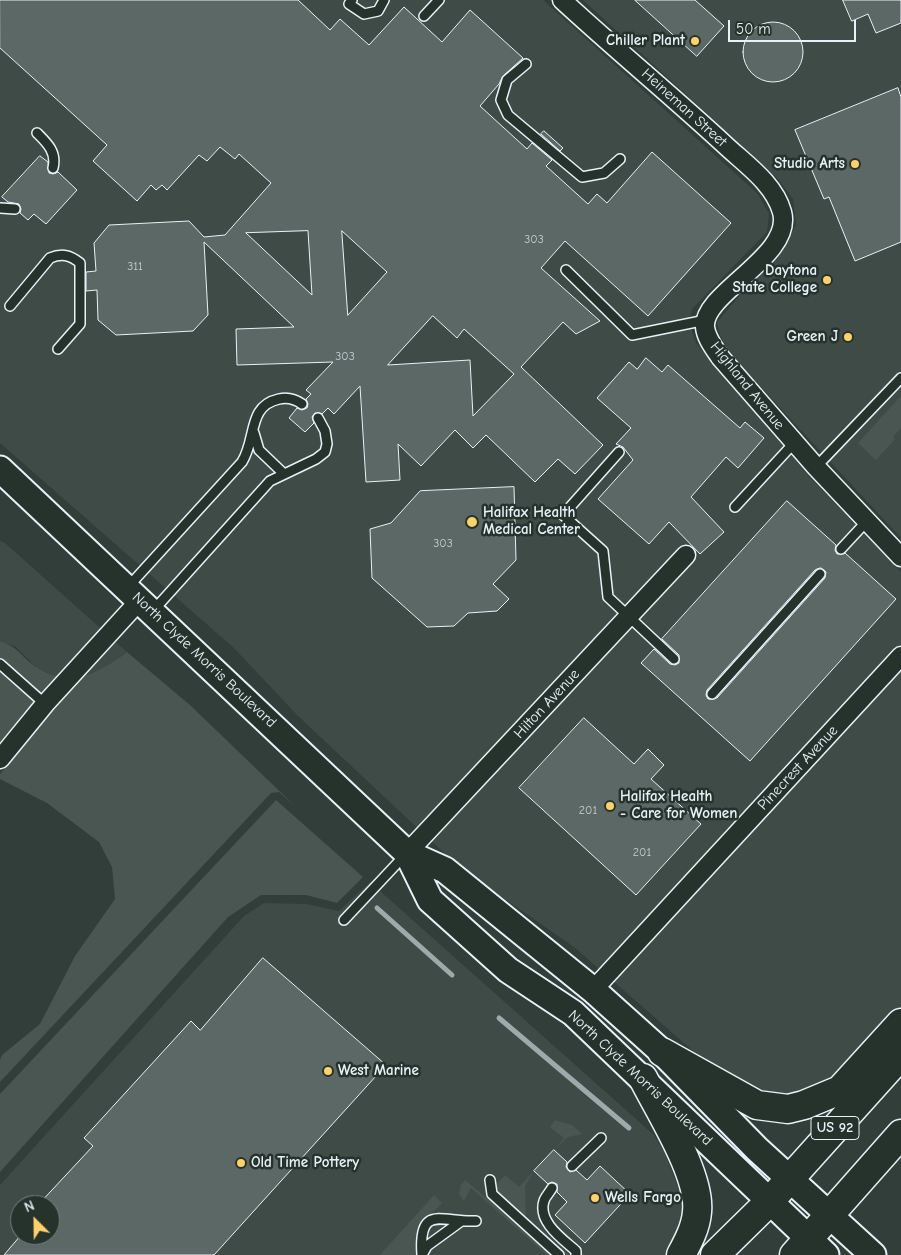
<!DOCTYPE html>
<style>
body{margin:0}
#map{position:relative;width:901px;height:1255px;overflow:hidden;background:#323e39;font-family:"Comic Neue",sans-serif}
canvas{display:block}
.north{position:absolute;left:10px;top:1195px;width:50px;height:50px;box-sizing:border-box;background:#26332d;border:1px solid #747f7e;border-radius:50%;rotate:337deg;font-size:14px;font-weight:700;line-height:20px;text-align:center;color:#e8f1f8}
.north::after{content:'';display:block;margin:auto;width:18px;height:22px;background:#ffd166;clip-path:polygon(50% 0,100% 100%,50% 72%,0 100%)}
.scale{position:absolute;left:728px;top:20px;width:128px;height:22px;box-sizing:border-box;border:2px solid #e8f1f8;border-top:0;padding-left:6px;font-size:15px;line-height:18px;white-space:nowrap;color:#e8f1f8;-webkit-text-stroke:4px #26332d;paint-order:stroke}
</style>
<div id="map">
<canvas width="901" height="1255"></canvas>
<div class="north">N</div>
<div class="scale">50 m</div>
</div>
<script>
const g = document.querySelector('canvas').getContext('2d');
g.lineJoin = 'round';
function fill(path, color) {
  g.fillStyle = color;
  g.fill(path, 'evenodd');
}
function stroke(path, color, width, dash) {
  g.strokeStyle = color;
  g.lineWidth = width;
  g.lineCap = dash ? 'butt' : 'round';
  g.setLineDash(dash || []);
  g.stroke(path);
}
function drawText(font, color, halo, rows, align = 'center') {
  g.font = font + ' "Comic Neue",sans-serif';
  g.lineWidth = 5;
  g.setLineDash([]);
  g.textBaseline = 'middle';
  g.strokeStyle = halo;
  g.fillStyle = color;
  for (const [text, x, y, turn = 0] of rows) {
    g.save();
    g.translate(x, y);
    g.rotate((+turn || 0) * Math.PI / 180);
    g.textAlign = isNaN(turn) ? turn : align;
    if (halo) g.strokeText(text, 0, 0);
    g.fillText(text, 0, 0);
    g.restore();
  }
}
fill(new Path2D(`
 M0,0H543L758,194L769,214L767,232L692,309L689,323L696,343L806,473L901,572V1011L850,1068L815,1090L791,1095L757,1091L715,1070L574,947L460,868L297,715L235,649L0,443Z
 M583,0H901V538L731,355L720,335L717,322L784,245L796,225L793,199L778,179Z
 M0,541L5,543L127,652L104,669L76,679L57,677L37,668L16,647L0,641Z
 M370,882L654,1135L666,1155L680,1193L682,1221L671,1255H0V1185L244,916L264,903L306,904L339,911ZM20,1205H50V1235H20Z`), '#3f4b46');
fill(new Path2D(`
 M901,396V428L893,437L895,439L876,460L858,443Z
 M0,641C22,649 21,658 38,668C72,689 99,673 127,652L190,705L297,808L279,792L271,793L0,1082V1060L2,1055L40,1024L75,956L115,899L112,867L99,842L47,803L0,779V774L57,704L43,690L0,743Z
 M276,800L363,877L337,903L306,895H261L228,917L0,1172V1094Z
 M555,1120L572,1125L582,1134L568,1137L554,1150L564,1138L550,1127Z
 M534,1171L525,1186L526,1217L568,1255H547L471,1188L464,1201L459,1194L461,1185L465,1180L485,1197L505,1175L519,1187Z
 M434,1195L442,1203C423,1224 414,1225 416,1255H380Z`), '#495651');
stroke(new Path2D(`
 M377,908L452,975
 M499,1018L629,1128`), '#9ea9ab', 5);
const building = new Path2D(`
 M0,0H298L330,30L340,19L369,45L404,7L442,42L470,10L523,58L503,76L499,84L480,106L527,149L532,143L552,160L546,166L588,204L597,194L607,203L652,152L731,223L648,316L565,241L541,268L600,321L576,334L563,322L521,367L603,445L575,474L558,459L535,482L486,435L473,448L455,430L421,466L398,444L400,480L366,482L360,386L334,414L328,408L322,414L315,413L312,417L314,423L305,432L289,418L297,408L302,410L307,408L308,404L306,399L311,394L306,390L333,362L237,365L236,329L294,327L204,242L208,315L193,331L116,335L98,320L97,290L86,291V272L96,271L94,243L109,225L189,221L204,237L225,235L271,183L239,154L235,159L220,147L207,161L199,155L167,190L162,185L156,190L151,185L137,201L93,161L107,145L0,48ZM308,231L312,295L246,233ZM342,231L387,272L348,315ZM433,316L457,338L464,329L514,374L473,416L470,360L388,365Z
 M635,0H695L724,26L697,56Z
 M843,0H901V23L876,33L868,14L852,21Z
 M743 52a30 30 0 1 1 60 0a30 30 0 1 1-60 0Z
 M898,88L901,97V242L855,261L829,197L824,199L795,130Z
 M544,131L563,148L560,151L541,134Z
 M40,156L48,162L49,173L53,174L58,172L77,190L46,224L34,214L28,220L20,213L21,209L19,204L8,202L2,197Z
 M646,358L662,372L668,365L740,428L745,422L764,438L738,468L726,457L691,497L724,532L700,554L669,522L649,544L598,499L633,460L623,447L616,444L631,428L597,398L629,362L637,369Z
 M514,487L516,560L493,584L509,599L497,611L468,613L454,626L427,627L372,578L370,529L391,523L420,491Z
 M787,501L836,545L835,550L837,554L845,553L896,599L750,761L641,663L654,649L670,664L675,665L679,663V655L662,639ZM821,568L826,572L825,578L717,698L708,699L706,695L707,690L815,570Z
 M584,718L634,764L648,749L664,765L651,779L701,824L636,895L519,788Z
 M263,958L386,1065L214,1255H4L21,1235H50V1205H38L93,1146L84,1138L191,1021L200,1030Z
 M554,1150L567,1162L566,1167L570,1172L576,1170L587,1180L600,1166L630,1194L585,1243L555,1215L567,1202L557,1192V1184L552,1182L548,1184L534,1171Z`);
fill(building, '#5c6865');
stroke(building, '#e8f1f8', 1);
const service = new Path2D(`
 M352,0L349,4L364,14L378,11L384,0
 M424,16L439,0
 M526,64L507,80L501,100L508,115L582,177L604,173L620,159
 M37,133C47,143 57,152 53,168
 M0,208L15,209
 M566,270L632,335L706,320
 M10,306L50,258C62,253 70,255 80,263V324L58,349
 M254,433L259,450L283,473
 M619,452L563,515L603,551L608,597L674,659
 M816,467L901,378
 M735,507L794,443
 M841,549L867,521
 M128,587L242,462C257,438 247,406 279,399C288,397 295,399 302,404
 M152,612L270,481L316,459L325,452L327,444L325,431L318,418
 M0,664L45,704
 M712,694L820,574
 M344,920L405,855
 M572,1166L601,1138
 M490,1180L492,1194L559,1255
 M552,1188C550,1192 545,1197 544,1201C537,1222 564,1240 576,1251V1255
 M422,1255C418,1203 442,1223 476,1221
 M422,1255L427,1246L460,1222`);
const minor = new Path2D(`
 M562,0C615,49 671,95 724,144C745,164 774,183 782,212C794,256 702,293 705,327C706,338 714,348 720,357L816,467L901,557
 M0,759L45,704L140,600
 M407,853L686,555
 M593,990L901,656`);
const secondary = new Path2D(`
 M0,469L407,853L445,870L593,990L662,1052L757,1149L873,1255
 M407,853L430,900L508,970L573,1013L826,1255`);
const primary = new Path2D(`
 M662,1052L757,1105L788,1109L804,1105L840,1090L901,1023
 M643,1078C660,1112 701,1175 697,1212C696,1227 688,1242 681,1255
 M715,1255L769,1202L901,1055
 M794,1255L901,1134`);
stroke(service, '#e8f1f8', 12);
stroke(minor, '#e8f1f8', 21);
stroke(secondary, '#e8f1f8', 29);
stroke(primary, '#e8f1f8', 31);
stroke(service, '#26332d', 9);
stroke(minor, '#26332d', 18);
stroke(secondary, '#26332d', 25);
stroke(primary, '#26332d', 28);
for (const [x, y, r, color] of [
 [695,41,5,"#ffd166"],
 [855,164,5,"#ffd166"],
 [827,280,5,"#ffd166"],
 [848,337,5,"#ffd166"],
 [472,522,6,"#ffd166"],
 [610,806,5,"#ffd166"],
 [328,1071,5,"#ffd166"],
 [241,1163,5,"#ffd166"],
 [595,1198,5,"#ffd166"]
]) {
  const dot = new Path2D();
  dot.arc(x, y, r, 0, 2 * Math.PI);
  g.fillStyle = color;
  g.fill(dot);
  stroke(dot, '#26332d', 2);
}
drawText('12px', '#c5cfd3', null, [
 ["303",534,240],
 ["311",135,267],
 ["303",345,357],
 ["303",443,544],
 ["201",588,811],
 ["201",642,853]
]);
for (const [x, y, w] of [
 [835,1128,48]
]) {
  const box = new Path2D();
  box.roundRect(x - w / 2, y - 11.5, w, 23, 4);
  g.fillStyle = '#26332d';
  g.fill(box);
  stroke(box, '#e8f1f8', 1);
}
drawText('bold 14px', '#e8f1f8', null, [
 ["US 92",835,1128]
]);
drawText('bold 15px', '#e8f1f8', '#26332d', [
 ["Chiller Plant",685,41,"right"],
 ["Studio Arts",845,164,"right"],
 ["Daytona",817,271,"right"],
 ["State College",817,288,"right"],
 ["Green J",838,337,"right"],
 ["Halifax Health",483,513],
 ["Medical Center",483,530],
 ["Halifax Health",620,797],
 ["- Care for Women",620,814],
 ["West Marine",338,1071],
 ["Old Time Pottery",251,1163],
 ["Wells Fargo",605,1198]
], 'left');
drawText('15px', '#e8f1f8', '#26332d', [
 ["Heineman Street",684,108,42],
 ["Highland Avenue",747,386,51],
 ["North Clyde Morris Boulevard",204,660,43],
 ["Hilton Avenue",547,704,-47],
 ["Pinecrest Avenue",798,768,-47],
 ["North Clyde Morris Boulevard",640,1078,43]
]);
</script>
